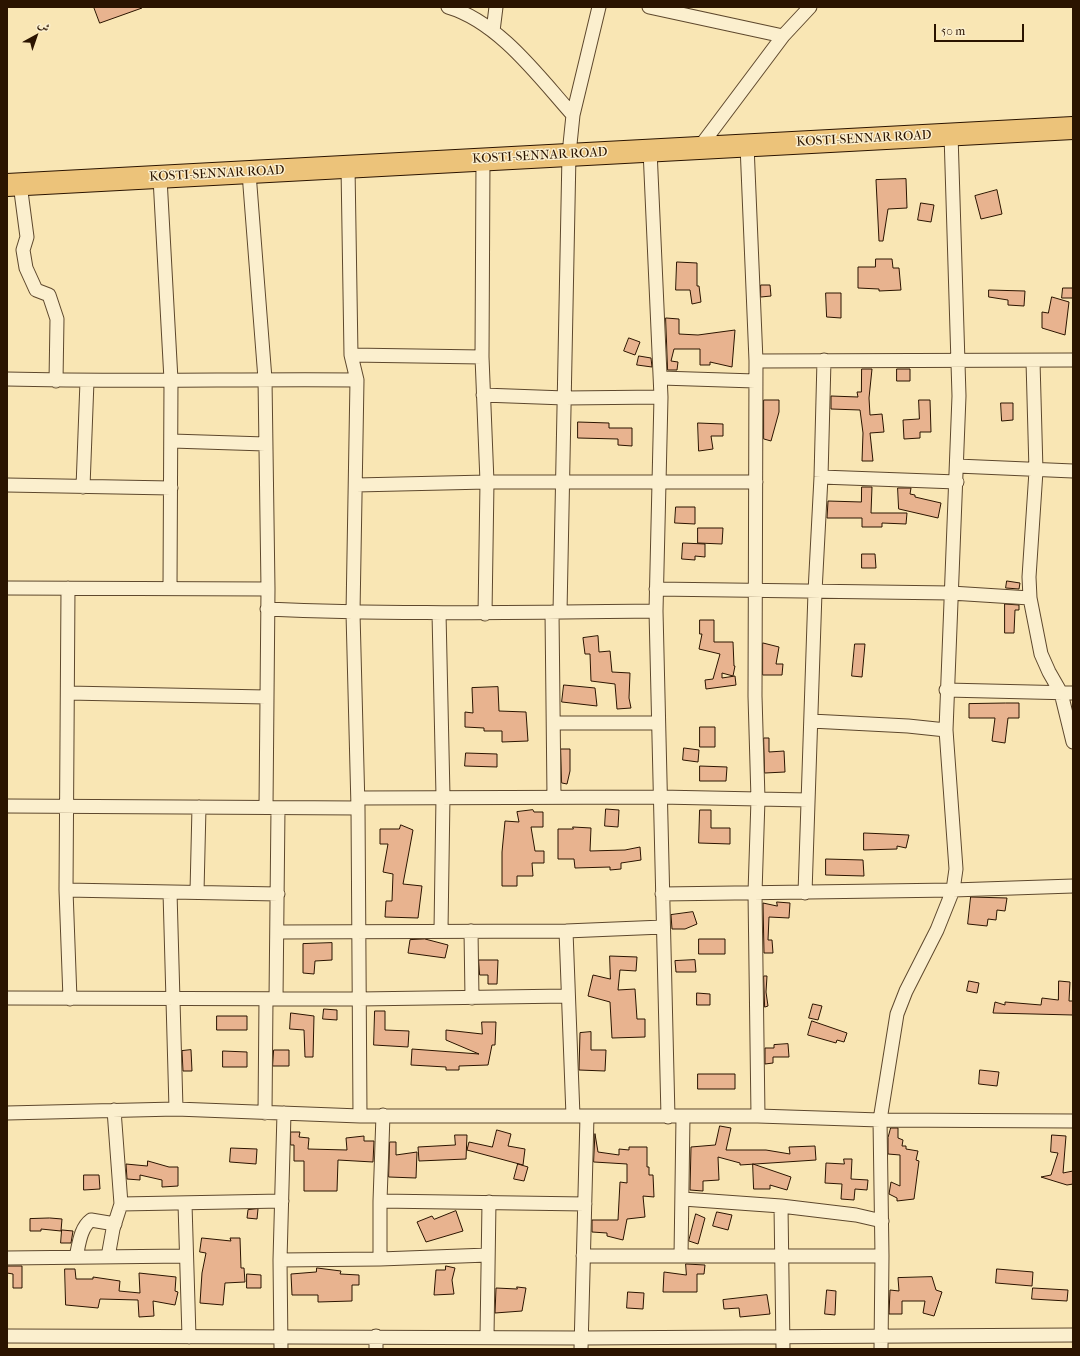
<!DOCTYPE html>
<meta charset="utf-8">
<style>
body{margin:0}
#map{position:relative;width:1080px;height:1356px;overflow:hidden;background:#f9e6b4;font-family:"IM FELL French Canon",Amiri,serif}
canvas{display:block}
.frame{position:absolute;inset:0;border:8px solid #2b1400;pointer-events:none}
.north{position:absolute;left:16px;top:16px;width:40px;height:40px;-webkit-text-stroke:3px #fbefce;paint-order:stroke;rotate:40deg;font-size:11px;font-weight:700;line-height:16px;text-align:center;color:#2b1400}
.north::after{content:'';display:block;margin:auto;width:14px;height:18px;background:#2b1400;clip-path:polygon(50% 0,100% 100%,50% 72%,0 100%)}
.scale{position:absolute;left:934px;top:24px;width:90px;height:18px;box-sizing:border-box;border:2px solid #2b1400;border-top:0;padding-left:5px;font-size:12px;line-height:14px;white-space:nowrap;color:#2b1400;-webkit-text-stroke:3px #fbefce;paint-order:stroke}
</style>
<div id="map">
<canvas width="1080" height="1356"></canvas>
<div class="frame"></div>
<div class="north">ش</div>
<div class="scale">50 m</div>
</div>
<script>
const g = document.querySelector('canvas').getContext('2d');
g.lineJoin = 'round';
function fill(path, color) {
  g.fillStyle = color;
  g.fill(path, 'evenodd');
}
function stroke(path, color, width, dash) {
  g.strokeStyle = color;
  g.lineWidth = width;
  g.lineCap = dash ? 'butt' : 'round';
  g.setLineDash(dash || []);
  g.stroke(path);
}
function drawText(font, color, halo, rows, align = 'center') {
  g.font = font + ' "IM FELL French Canon",serif';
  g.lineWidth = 3;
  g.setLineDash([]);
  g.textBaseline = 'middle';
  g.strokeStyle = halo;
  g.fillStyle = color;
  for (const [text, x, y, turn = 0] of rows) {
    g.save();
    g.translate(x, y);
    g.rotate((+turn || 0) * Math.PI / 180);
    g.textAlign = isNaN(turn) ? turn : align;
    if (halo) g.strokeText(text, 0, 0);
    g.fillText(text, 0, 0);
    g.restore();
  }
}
const building = new Path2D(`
 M94,7H142V8L100,23Z
 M906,179L907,208L888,209L883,241H879L876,180Z
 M997,190L1002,214L981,219L975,196Z
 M921,203L934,205L931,222L918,220Z
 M876,259H892L893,268H899L901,290L879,291V289L858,288V267H875Z
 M677,262L697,263V286H699L701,302L692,304L690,290H676Z
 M761,285H770L771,296L761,297Z
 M1063,288H1073V298H1062Z
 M989,290L1025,291L1024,306L1008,305V300L989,297Z
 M826,293H841V318L827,317Z
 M1052,297L1069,302L1065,335L1042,328V312L1048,313Z
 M666,318L679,319V334L698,335L735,330L732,367L710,362V365H700V349H674L671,361L678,362L677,370H668Z
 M629,338L640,342L635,355L624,351Z
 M639,356L651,358L652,367L637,365Z
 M862,369H872L869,398L870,415L882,414L884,432L870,433L873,461H862L863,433L860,410L831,409V396L858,397L857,392H861Z
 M897,369H910V381H897Z
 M764,400H779V412L771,441L764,439Z
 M919,400H930L931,432H920V438L904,439L903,420L919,419Z
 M1001,403H1013V420L1002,421Z
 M578,422L609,423V428H632V446L618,445V439L578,438Z
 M698,423L723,424V436H711L713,449L699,451Z
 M862,487H872L871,513H907L906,524L882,523V527H862V518H827L828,501L861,502Z
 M898,488H911L910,494L915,495V497L941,503L938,518L899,509Z
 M676,507H695V524L675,523Z
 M698,528H723L722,544L698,543Z
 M683,543L705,544V557L695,556V560L682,559Z
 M862,554H875L876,568H862Z
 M1007,581L1020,583L1019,589L1006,588Z
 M1005,604L1019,605V610H1015L1014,633H1005Z
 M700,620H714V642H733L734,666H735L733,676L722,673V678L735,676L736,685L706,689L705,680L713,679L720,654L699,649L702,634H700Z
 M598,636L599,652L610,651L612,672L630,673L629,698L631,708L617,709L615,684L591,681L590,654H585L583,638Z
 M763,643L779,647L776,664H783L782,675H763Z
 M855,644H865L862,677L852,676Z
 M564,685L595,688L597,706L562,702Z
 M498,687L499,711L526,712L528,741L502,742V731H484V728L465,727V712L473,713L472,688Z
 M1006,703H1019V718H1008L1005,743L992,741L995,718H969V704Z
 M700,727H715V747H700Z
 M764,738H769V752L784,751L785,772L765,773Z
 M684,748L699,750L698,762L683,760Z
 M561,749H570V771L567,784L562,783Z
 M466,753L497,754V767L465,766Z
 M700,766L727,767L726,781H700Z
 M606,809L619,810L618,827L605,826Z
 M533,810L534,812H543V827H531L535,851H544V863H532L533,876H517V886H502V852L505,821L519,822L517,812Z
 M700,810H711V828H730V844L699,843Z
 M401,825L413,830L403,884L422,886L418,918L385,917L386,901H392L393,874L383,872L388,844H380V829H399Z
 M573,827L591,828L590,851L625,850L640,847L641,860L621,863V869L610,870V867L575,868L574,859H558V829H573Z
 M864,833L909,835L906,848L897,846V849L864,850Z
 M826,859L863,860L864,876L826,875Z
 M971,897L1007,898L1005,911L997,910L996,920L988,919L987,926L968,924Z
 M777,902L790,903L789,918L769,917L768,940H772L773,953H764L763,903L777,906Z
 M693,912L697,924L685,929H672L671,915Z
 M425,939L448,945L445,958L408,953L410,940Z
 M699,939H725V954H699Z
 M332,943V960L315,961L314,974L303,973V944Z
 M610,956L637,957L636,971L620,970L618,990L635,989L637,1019H645V1037L612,1038L610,1002L588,996L593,975L610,979Z
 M479,960H498L497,984H488V975H480Z
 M695,960L696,972H676L675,961Z
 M764,976H767L766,992L768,1006L765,1007Z
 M969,981L979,983L977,993L967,991Z
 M1059,981L1070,982L1069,1001H1073V1015L993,1013L995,1002L1005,1005V1002L1041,1005L1042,998L1058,1000Z
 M697,993L710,994V1005H697Z
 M813,1004L822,1006L818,1020L809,1018Z
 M324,1009L337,1010V1020L323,1019Z
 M375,1011H385V1030L409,1031L408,1047L374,1045Z
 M291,1013L314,1016L313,1057H305L304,1030L290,1029Z
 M217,1016H247V1030H217Z
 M812,1021L847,1033L844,1042L837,1040L836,1043L808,1035Z
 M482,1022H496L495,1045H492L488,1065L459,1066V1070H446V1067L411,1065L412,1049L479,1054L446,1040V1030L482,1034Z
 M591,1032V1050H606L605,1071L579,1070L580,1033Z
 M788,1044L789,1057H773V1063L765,1064V1048H774V1045Z
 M191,1050L192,1071H183L182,1051Z
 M274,1050H289V1066H273Z
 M223,1051L247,1052V1067H223Z
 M980,1070L999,1072L997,1086L979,1084Z
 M698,1074H735V1089H698Z
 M720,1126L731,1128L726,1150H766L790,1154L789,1147L815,1146L816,1160L740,1165V1163L718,1157L719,1180L703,1181V1191L690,1190L691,1147L715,1145Z
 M891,1128H898V1138L903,1140L902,1146H906V1149L918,1151L916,1160L919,1161L914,1199L897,1201V1198L889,1194L891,1182L900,1186V1155L888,1154V1138Z
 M497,1130L511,1134L508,1146L525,1149L523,1165L467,1150L469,1142L492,1147Z
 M291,1132H300L299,1137L309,1138L308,1149L347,1150L346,1138L364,1136V1141H374L373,1162L338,1160L337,1191H304V1161H294V1145H291Z
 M595,1134L598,1152L619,1155V1149L629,1150V1147H647V1167H649V1175H653L654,1197L643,1196L645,1217L627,1219L623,1240L607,1236V1233L592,1232V1220H618L620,1182L627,1183V1164L594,1162Z
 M455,1135H467L466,1159L419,1161L418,1147L455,1145Z
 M1052,1135L1066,1136L1063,1173L1073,1171V1184L1067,1185L1041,1177L1051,1175L1058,1153L1051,1152Z
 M390,1142H396V1155L417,1152L416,1178L389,1177Z
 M231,1148L257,1149L256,1164L230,1162Z
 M844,1159H852L851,1179L868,1180L867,1190L855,1189L854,1200L841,1199L842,1184L825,1183L826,1163L844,1164Z
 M148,1161L169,1167H178V1186L162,1187V1180L140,1175V1180L127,1179L126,1164L147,1166Z
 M518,1164L528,1167L524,1181L514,1179Z
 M753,1164L791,1177L787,1190L770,1185V1189H754Z
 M84,1175H99L100,1189L84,1190Z
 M258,1209L257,1219L247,1218L248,1210Z
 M456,1211L463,1231L426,1242L417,1222L432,1216L434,1219Z
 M717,1212L732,1215L728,1230L713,1226Z
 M696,1214L705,1218L698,1244L689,1241Z
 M50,1218L62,1219L61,1231L41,1229V1231H30V1219Z
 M62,1230L73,1231L71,1243H61Z
 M202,1238L231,1241L230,1238H240L241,1268H244L245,1282L225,1283L223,1305L200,1303L202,1273L206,1253L200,1252Z
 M686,1264L705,1265L704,1274H697V1292H663L664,1272L686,1275Z
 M7,1266H22V1288H13V1274L7,1273Z
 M446,1266L455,1268L452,1280L454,1294L434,1295L436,1270H445Z
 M317,1268L341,1271L340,1274L359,1275V1285H352V1301L318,1302V1295H292L291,1274L316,1272Z
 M65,1269H75L76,1279H93V1277L120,1281L119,1291L140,1293L139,1273L176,1277L175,1291L178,1292L175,1305L153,1301L154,1316L139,1317L138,1300L100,1299L98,1308L66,1305Z
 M997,1269L1033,1272L1032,1286L996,1283Z
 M247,1274L261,1275V1288H247Z
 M932,1277L936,1290L942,1292L934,1316L923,1313L925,1301H902V1314H889L890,1290L899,1291L898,1278Z
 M517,1287L526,1288L522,1311L495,1313L496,1288L517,1289Z
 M1033,1288L1068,1290L1067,1301L1032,1299Z
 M827,1290L836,1291L835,1315L825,1314Z
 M628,1292L644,1293L643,1309L627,1308Z
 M767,1295L770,1314L740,1317L739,1308L724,1309L723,1300Z`);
fill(building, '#e8b38f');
stroke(building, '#2b1400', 1);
const minor = new Path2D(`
 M448,7C499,22 539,77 573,115
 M649,7L783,36
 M493,31L496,7
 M747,145L756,361L755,696L758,799L755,893L758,1116
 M699,148L783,36L810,7
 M650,150L661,397L656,611L668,1117
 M483,159L482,357L487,482L485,614
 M348,167L351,355L357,380L353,613L358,808L360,1116
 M249,173L265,379L268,589L266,807
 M160,178L171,380L170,588
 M20,184L27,237L23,250L26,268L36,290L49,295L57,319L56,381
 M351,355L482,357
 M756,361L1073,360
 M1033,361L1036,471L1029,577L1030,598L1041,654L1049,672L1061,693L1073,742
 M661,378L755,381
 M7,379C124,382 240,379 357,380
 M483,395L565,398L661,397
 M172,441L265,444
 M957,466L1073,471
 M821,477L957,482
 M7,485L171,488
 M356,485L487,482H756
 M83,487L87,381
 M7,588L268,589
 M68,588L66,890L70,999
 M656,589L951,593L1030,598
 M267,609C397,615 526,612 656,611
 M552,612L554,797
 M560,612L569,154L573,115L599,7
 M439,613L443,796L441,930
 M946,690L1073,693
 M68,693L266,697
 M811,721L908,726L946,730
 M554,723H658
 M358,798L660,797L808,800
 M7,806L358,808
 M66,890L278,894
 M170,892L176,1109
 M197,892L199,807
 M805,893L815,592L821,477L824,360
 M662,894L953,890L1073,886
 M471,931L472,998
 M566,931L573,1116
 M277,932L566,931L663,927
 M7,998L359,999L568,996
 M276,999L278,808
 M7,1113L176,1109L360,1116H758L880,1120L1073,1121
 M265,1113L266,999
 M683,1199L781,1206L856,1215L882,1221
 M380,1201L585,1204
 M121,1204L282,1201
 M185,1204L189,1337
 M781,1206L783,1349
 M583,1256H882
 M681,1256L683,1117
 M76,1257C79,1245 80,1228 91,1220L115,1224
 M108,1257L113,1229L121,1204L114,1110
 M7,1258L186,1256
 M380,1259V1201L383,1115
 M280,1260L380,1259L488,1255
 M7,1336L581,1338L1073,1335
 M376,1336V1349
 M487,1336L489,1202
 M281,1349L280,1260L284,1113
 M581,1349L587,1116
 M881,1349L882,1256L880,1120L897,1014L906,991L937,930L953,890L956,869L946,730L959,396L951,134`);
const trunk = new Path2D(`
 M7,185L1073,128`);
stroke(minor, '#5e482d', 15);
stroke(trunk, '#2b1400', 24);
stroke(minor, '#fbefce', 13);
stroke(trunk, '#ecc37a', 22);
drawText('13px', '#2b1400', '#fbefce', [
 ["KOSTI-SENNAR ROAD",864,139,-3],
 ["KOSTI-SENNAR ROAD",540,156,-3],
 ["KOSTI-SENNAR ROAD",217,174,-3]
]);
</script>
